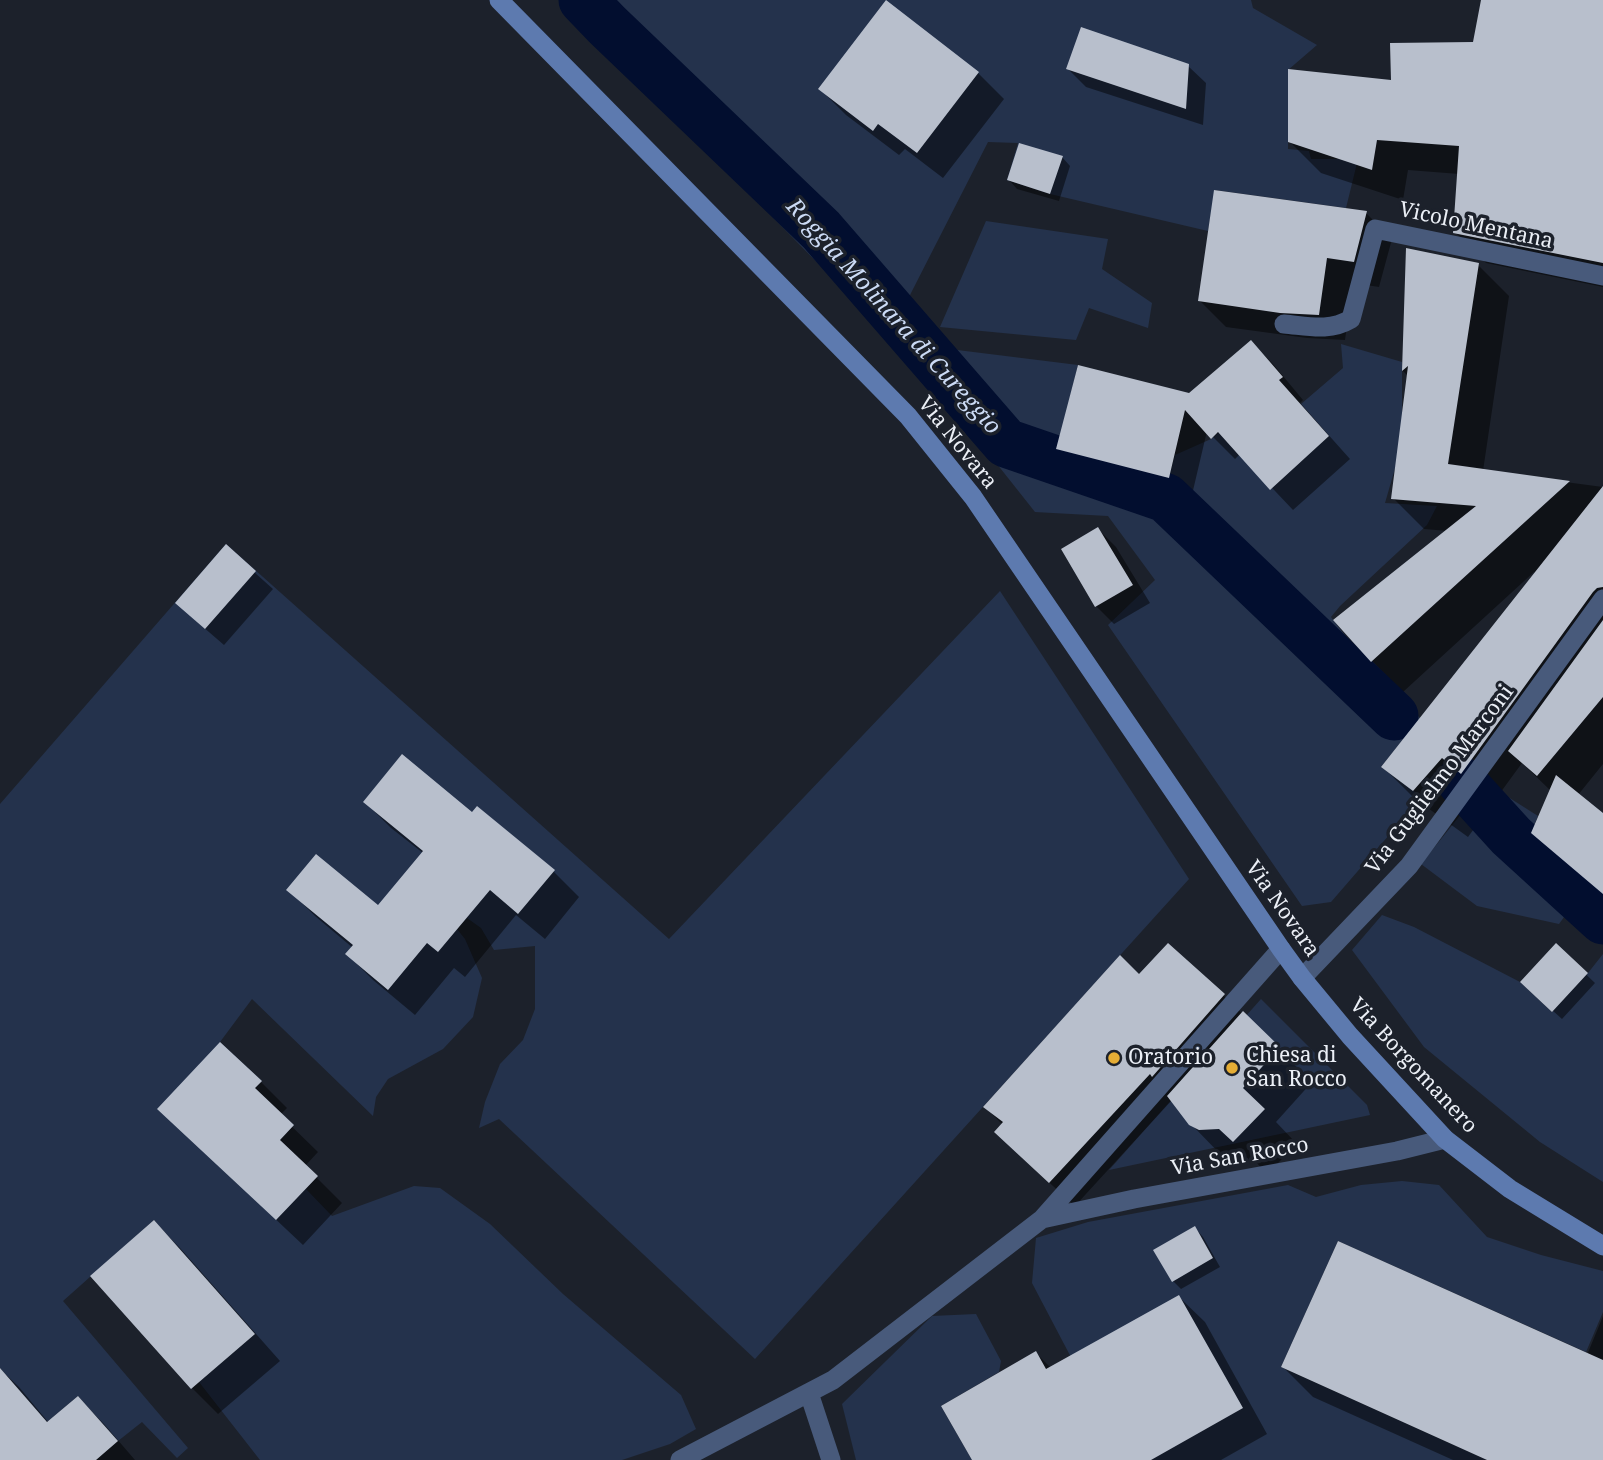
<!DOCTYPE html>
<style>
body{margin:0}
canvas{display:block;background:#1c212b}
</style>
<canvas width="1603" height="1460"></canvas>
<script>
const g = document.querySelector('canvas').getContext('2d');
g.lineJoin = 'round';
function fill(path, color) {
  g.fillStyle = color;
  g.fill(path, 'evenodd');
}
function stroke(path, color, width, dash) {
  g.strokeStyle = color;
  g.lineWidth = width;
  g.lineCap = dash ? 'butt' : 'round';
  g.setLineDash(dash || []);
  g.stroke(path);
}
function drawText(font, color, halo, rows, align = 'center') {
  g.font = font + ' "Noto Serif",serif';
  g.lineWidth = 7;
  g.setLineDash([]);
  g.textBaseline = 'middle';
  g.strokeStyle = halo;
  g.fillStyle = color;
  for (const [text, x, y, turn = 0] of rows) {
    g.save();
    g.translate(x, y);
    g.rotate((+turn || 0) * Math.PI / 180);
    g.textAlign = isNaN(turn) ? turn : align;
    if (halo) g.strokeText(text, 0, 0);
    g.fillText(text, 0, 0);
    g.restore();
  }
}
fill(new Path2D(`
 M560,0H1251L1253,8L1317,45L1288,70V149L1309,151L1311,159H1358L1346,208L1215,190L1208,231L1050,194L1007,180L1018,143L988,142L911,293L891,338Z
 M986,221L1108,239L1102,269L1152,303L1148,328L1089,308L1076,340L940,327Z
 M1341,344L1402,362V444L1385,503L1437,506L1427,525L1340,606L1331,617L1359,654L1420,718L1381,767L1422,797L1331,902L1302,906L1108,625L1155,580L1108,516L1035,512L917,363L933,347L1078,365L1057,449L1169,477L1175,455L1211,439L1231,422L1270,489L1329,436L1301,404L1343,368Z
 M226,544L669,939L1000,591L1189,879L755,1359L499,1119L479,1128L485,1102L500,1064L523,1040L535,1009V946L494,950L481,928L467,918L457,929L465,939L482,978L473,1017L443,1049L388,1079L376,1097L373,1116L252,999L220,1042L262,1081L255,1088L294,1125L280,1140L317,1176L306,1189L332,1216L414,1186L440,1188L490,1224L563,1294L681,1395L696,1429L670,1444L622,1460H260L199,1382L255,1334L154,1220L63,1301L188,1448L177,1458L142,1422L118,1441L78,1396L47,1422L0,1368V804Z
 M1486,783L1538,816L1531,833L1603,894V915L1575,902L1559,924L1477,906L1421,864Z
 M1382,915L1414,927L1520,982L1552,1012L1588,973L1603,954V1182L1540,1142L1424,1047L1352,950Z
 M1261,999L1367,1105L1370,1115L1109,1170Z
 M1402,1181L1439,1185L1487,1237L1541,1255L1603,1271V1312L1586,1352L1338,1241L1281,1367L1487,1460H1125L1032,1283L1036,1238L1088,1222L1288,1185L1316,1197L1361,1185Z
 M976,1314L1001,1361L999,1372L941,1406L972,1460H856L842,1404L932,1316Z`), '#24324c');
fill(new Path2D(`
 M1483,0H1603V287L1486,263L1455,232L1459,174L1408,170L1403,200L1321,173L1290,142L1393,82L1475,43Z
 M886,2L978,73L1004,99L943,178L905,149L899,155L846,115L820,89Z
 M1188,66L1206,83L1203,125L1086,87L1068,69Z
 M1062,157L1070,166L1059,201L1017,189L1009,180Z
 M1366,213L1392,239L1379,287L1353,283L1345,340L1307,338L1226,327L1200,301Z
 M1408,250L1478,265L1509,296L1483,471L1603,487V764L1578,795L1603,816V896L1564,863L1533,832L1551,791L1522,763L1468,837L1414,798L1383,767L1536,574L1534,572L1403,692L1372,661L1448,531L1424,529L1393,498L1408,376L1403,371Z
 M1251,342L1273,364L1303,400L1300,403L1350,459L1293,510L1240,454L1235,459L1207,431L1191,499L1081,471L1058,449L1190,395Z
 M1098,529L1116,547L1150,603L1114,624L1096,606L1063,550Z
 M226,547L273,589L224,645L195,620Z
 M365,802L472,814L553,871L579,897L545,939L516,915L465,977L454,968L415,1015L373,980L347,954L353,948L315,916L289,890L378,908L423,853L391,828Z
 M1556,946L1595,983L1562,1019L1531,991Z
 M1139,977L1223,995L1312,1082L1276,1122L1297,1144L1267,1174L1255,1161L1234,1163L1224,1158L1190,1123L1172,1100L1075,1206L1020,1156L1003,1125L985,1107Z
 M261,1082L287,1108L280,1115L318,1152L305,1166L342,1203L303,1245L185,1134Z
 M154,1222L180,1248L280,1361L218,1414L192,1388L93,1276Z
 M1195,1228L1203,1237L1220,1267L1181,1289L1173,1281Z
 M1179,1297L1205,1322L1267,1434L1221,1460H974L1036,1353L1051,1368Z
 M1603,1316V1460H1453L1313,1397L1283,1367L1587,1355Z
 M0,1369L19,1387L49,1423L78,1398L104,1424L135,1460H0Z`), '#0007');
stroke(new Path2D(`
 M583,0L607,25L821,230L1006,443L1166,498L1394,716
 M1461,781L1511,836L1603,920`), '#020e2f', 49);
fill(new Path2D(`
 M886,0L979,72L917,153L878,124L873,131L818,89Z
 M1481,0H1603V263L1453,233L1459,146L1377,140L1372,170L1288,142V69L1391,80L1390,43L1473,42Z
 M1081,27L1189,64L1186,109L1066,69Z
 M1019,143L1063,156L1050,194L1007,180Z
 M1214,190L1367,211L1354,262L1327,258L1319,315L1280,313L1198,301Z
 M1406,248L1479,263L1448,464L1570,481L1371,662L1333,620L1476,506L1391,499L1408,366L1402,371Z
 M1251,340L1283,377L1279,380L1329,436L1270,490L1218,432L1211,439L1185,410L1169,478L1056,449L1078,365L1189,393Z
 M1603,486V587L1597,588L1593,592L1461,774L1442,758L1413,791L1381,767Z
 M1098,527L1133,585L1095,607L1061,549Z
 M226,544L256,571L205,629L175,603Z
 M1603,620V697L1537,776L1508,751Z
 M402,754L472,812L477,806L555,870L518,914L490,890L438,952L427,943L388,990L345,954L353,945L286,890L316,854L378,905L423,851L363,802Z
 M1556,775L1603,813V894L1531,833Z
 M1168,943L1225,994L1152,1077L1150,1074L1049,1183L994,1132L1003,1122L983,1107L1120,955L1139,974Z
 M1556,943L1588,973L1552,1012L1520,982Z
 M1243,1011L1280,1047L1243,1088L1265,1109L1233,1142L1219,1129L1199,1130L1189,1125L1167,1096Z
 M220,1042L262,1081L255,1088L294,1125L280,1140L318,1176L276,1220L157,1109Z
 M154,1220L255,1334L191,1389L90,1276Z
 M1195,1226L1213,1258L1172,1282L1153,1250Z
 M1338,1241L1603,1360V1460H1487L1281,1367Z
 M1179,1295L1243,1408L1151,1460H972L941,1406L1036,1351L1046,1369Z
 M0,1368L47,1422L78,1396L118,1441L96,1460H0Z`), '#b8bfcc');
stroke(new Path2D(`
 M1284,324C1308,326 1329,332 1351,319L1375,229L1603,276
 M1302,978L1409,866L1603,599
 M1042,1219L1134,1199L1397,1151L1445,1139
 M809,1393L831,1460
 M680,1460L833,1380L1042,1219L1281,949`), '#485a7b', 19);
stroke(new Path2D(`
 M499,0L908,416L973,497L1281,949L1302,978L1350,1036L1445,1139L1510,1189L1603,1246`), '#5d7aaf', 19);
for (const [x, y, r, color] of [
 [1114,1058,7,"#e5ad35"],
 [1232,1068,7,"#e5ad35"]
]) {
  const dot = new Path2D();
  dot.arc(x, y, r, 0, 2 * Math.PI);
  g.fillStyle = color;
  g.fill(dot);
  stroke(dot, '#1c212b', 2.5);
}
drawText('21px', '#ebeff6', '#1c212b', [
 ["Vicolo Mentana",1476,226,12],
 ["Via Novara",957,443,51],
 ["Via Guglielmo Marconi",1440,780,-53],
 ["Via Novara",1282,909,55],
 ["Via Borgomanero",1413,1066,47],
 ["Via San Rocco",1240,1157,-10]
]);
drawText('21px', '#ebeff6', '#1c212b', [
 ["Chiesa di",1246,1056],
 ["San Rocco",1246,1080],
 ["Oratorio",1128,1058]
], 'left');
drawText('italic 23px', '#ccdbf5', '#1c212b', [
 ["Roggia Molinara di Cureggio",893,317,48]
]);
</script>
